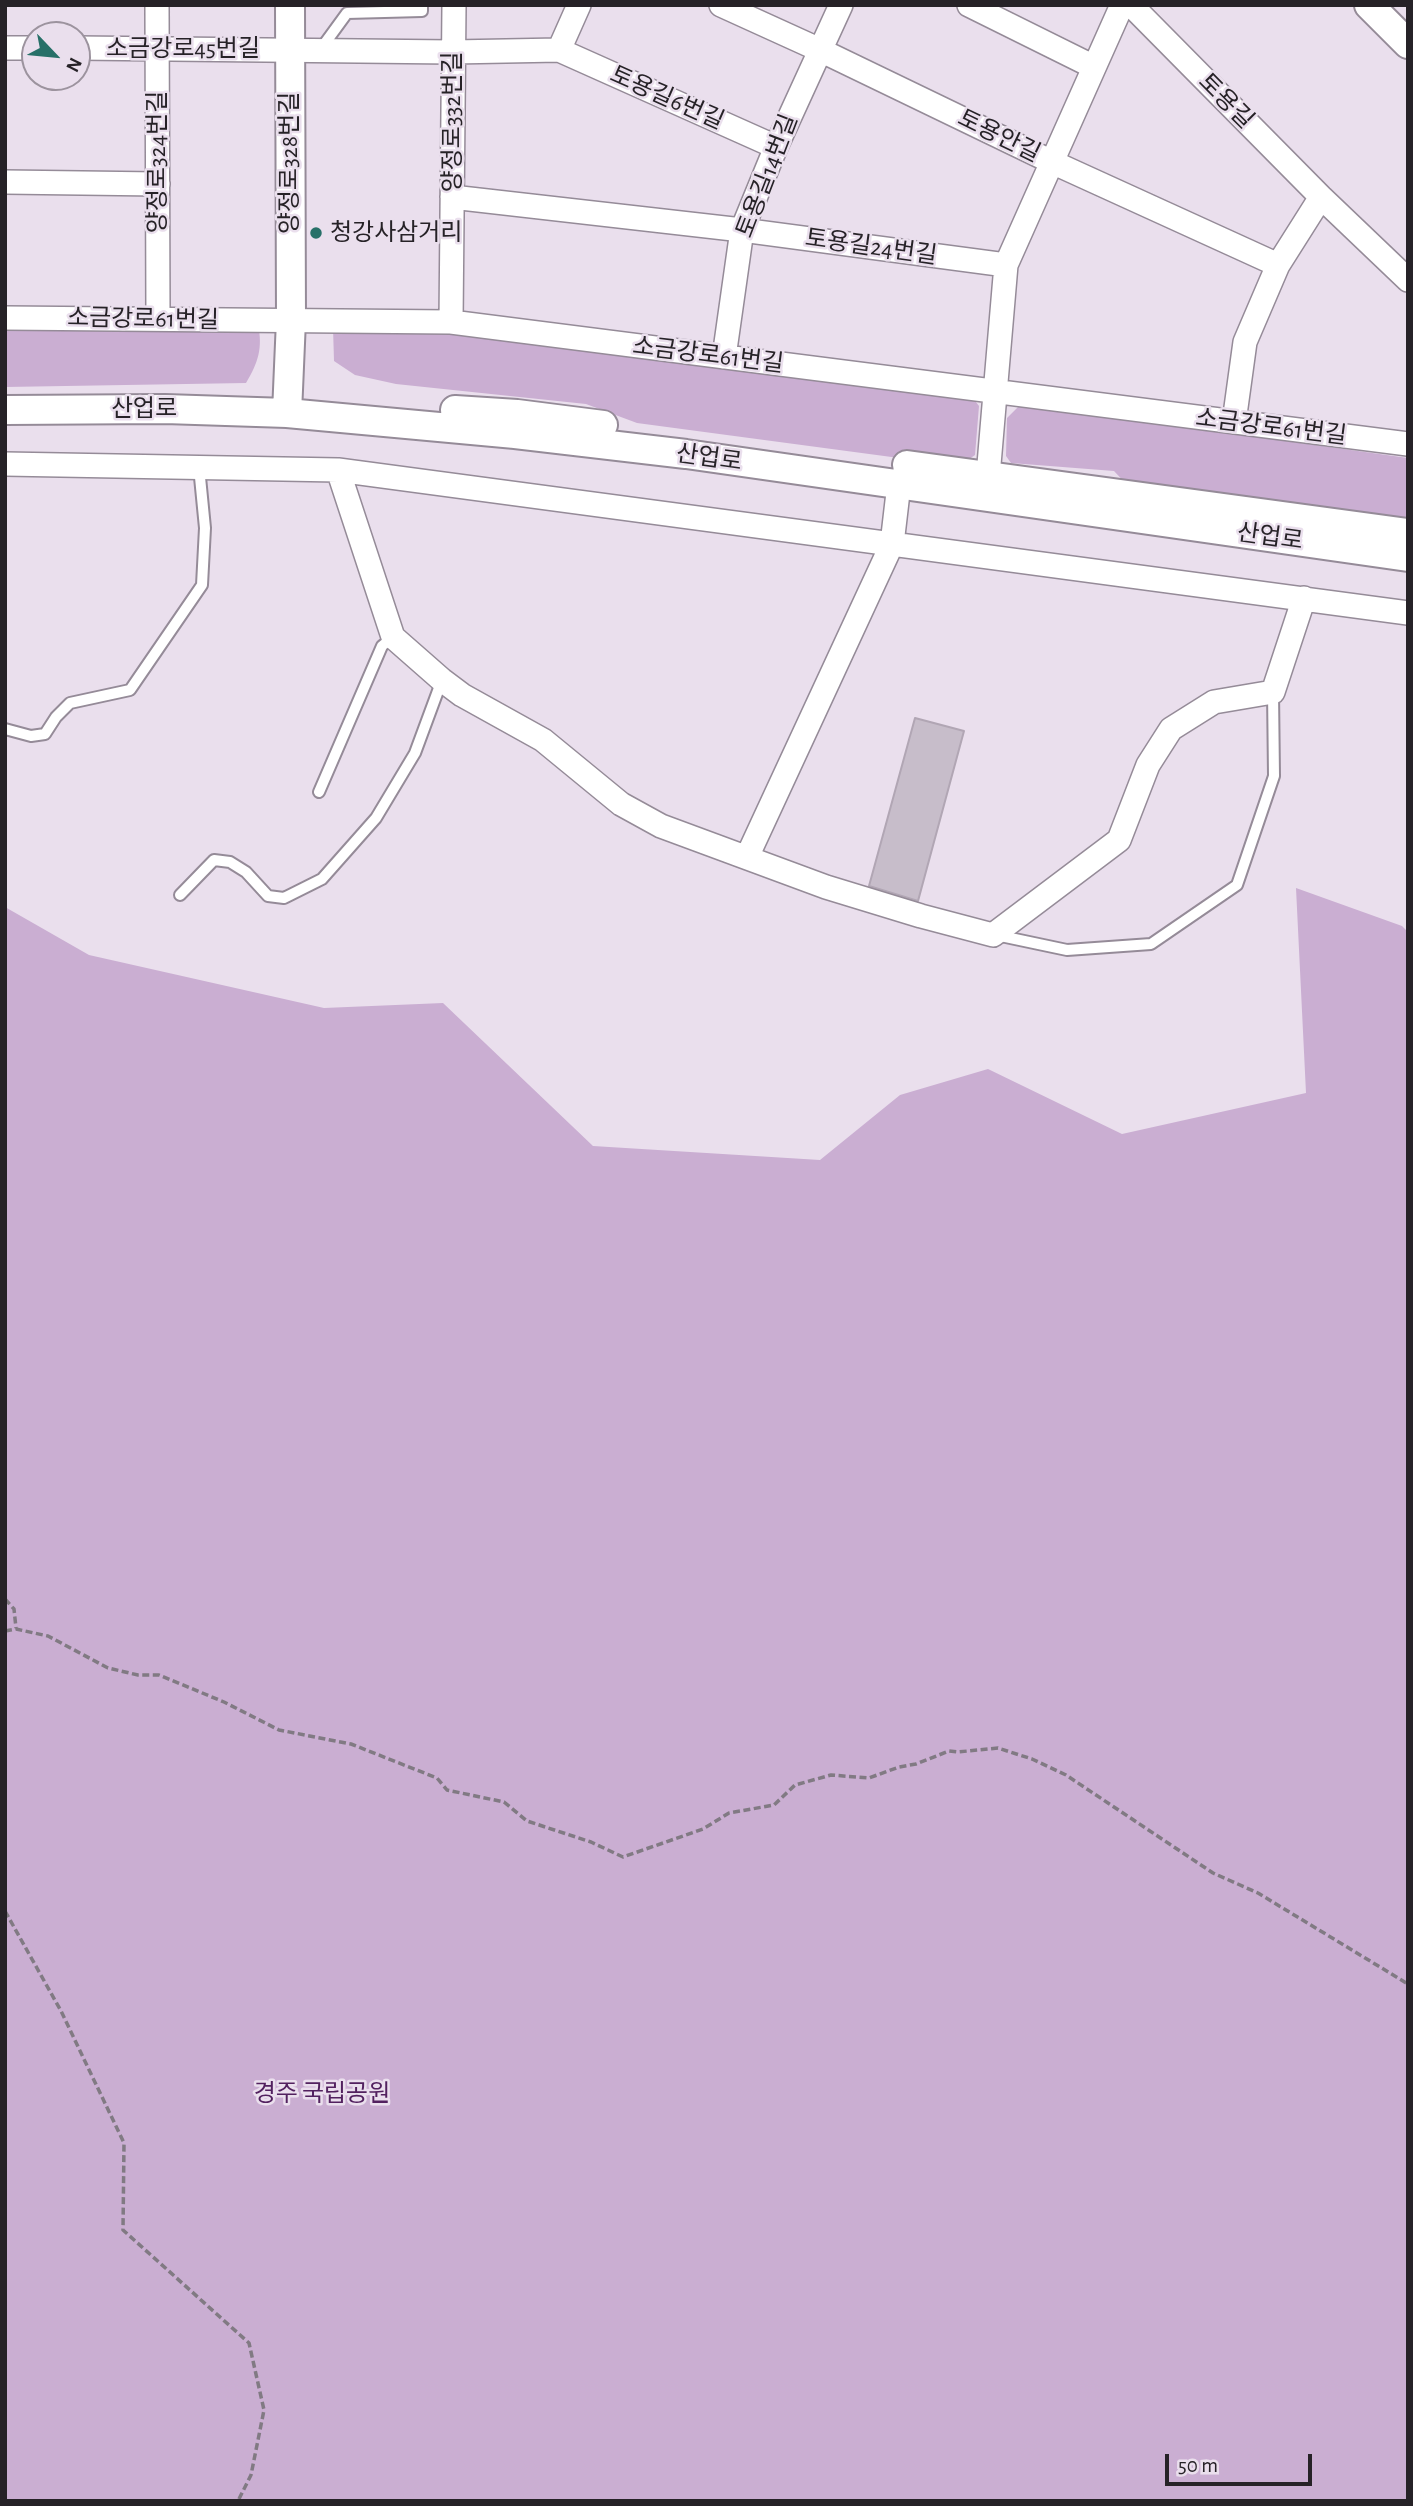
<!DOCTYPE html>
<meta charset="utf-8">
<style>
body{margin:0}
#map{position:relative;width:1413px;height:2506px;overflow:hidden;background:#eadfed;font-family:"Alegreya Sans",sans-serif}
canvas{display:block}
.frame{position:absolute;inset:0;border:7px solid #262227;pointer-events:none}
.north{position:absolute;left:21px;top:21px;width:70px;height:70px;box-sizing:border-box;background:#eadfed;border:2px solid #9c939e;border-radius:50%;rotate:116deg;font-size:19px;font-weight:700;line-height:28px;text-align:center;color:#262227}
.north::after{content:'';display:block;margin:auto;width:24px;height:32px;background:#277068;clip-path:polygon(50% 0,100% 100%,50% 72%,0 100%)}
.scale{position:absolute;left:1165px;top:2454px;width:147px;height:32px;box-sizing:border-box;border:4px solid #262227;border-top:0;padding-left:9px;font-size:21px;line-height:24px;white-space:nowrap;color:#262227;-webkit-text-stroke:5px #eadfed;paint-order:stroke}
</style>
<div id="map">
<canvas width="1413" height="2506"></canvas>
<div class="frame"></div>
<div class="north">N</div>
<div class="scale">50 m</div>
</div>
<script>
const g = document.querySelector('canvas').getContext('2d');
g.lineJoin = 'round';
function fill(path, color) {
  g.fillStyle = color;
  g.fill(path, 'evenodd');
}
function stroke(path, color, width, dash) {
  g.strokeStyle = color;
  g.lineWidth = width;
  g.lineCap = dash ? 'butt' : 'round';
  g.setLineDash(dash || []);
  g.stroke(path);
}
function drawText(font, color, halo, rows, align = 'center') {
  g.font = font + ' "Alegreya Sans","Noto Sans KR",sans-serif';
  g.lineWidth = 5;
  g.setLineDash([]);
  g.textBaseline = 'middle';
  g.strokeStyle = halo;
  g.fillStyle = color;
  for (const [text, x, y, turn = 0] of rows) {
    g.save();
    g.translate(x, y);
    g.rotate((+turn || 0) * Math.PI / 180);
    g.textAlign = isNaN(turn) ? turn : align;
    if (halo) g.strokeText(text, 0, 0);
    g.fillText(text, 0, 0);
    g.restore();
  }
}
fill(new Path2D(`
 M5,324L258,325C263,348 258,363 246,383L5,387Z
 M333,327L450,328L970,394L979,406L975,455L959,466L637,423L586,404L396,384L355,375L334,361Z
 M1021,404L1408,458V524L1131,489L1114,471L1011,463L1006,456L1007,418Z
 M1296,888L1402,926L1408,932V2501H5V907L89,955L324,1008L443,1003L593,1146L820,1160L900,1095L988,1069L1122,1134L1306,1093Z`), '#caaed2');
const building = new Path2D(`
 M915,718L964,731L918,901L869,886Z`);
fill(building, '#c7bdca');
stroke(building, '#b1a6b4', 2);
const service = new Path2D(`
 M320,50L347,13L422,11V5
 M5,729L31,736L45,734L56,717L70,703L130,690L202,585L205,528L199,467
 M319,792L382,646L393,637
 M180,895L214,860L230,862L246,872L268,896L284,898L322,879L376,818L415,753L442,680
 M996,935L1067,950L1151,944L1237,885L1274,776L1273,692`);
const minor = new Path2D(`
 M157,5L158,319
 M721,5L820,50L1052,162L1278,265
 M969,5L1094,67
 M1131,5L1321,197L1408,280
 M5,48H35
 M77,48L453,52L559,50L579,5
 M559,50L776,147
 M5,182L158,184
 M452,197L742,230L1006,265
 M5,318L451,322L1408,444
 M451,322L454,5
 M724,357L742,230L776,147L841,5
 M1234,422L1245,342L1278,265L1321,197
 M5,464L338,470L1408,613
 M338,470L393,637L442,680L462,695L543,740L621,804L661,826L826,887L921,916L993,935L1119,840L1148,765L1171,729L1214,702L1273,692L1304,598
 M988,476L1006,265L1122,5
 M747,857L892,544L899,484`);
const tertiary = new Path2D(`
 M1369,5L1408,44
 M5,410L165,409L287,413L515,434L686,454L1408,557
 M455,410L517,414L603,425
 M287,413L291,320L290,5
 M907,465L1408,533`);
stroke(service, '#958b98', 14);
stroke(minor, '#958b98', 26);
stroke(tertiary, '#958b98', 32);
stroke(new Path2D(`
 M5,1582V1586
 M5,1599L14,1609L16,1628
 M5,1631L16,1629L48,1636L108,1668L138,1675H159L224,1702L279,1730L351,1744L437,1778L447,1790L504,1802L527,1821L591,1842L623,1857L703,1829L729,1813L774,1805L795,1785L831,1775L869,1778L899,1767L916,1764L949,1751L958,1752L998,1748L1032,1759L1066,1775L1213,1873L1258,1893L1408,1984
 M5,1911L61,2011L124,2143L123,2230L249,2343L264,2410L251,2475L238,2501`), '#817a83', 3.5, [7, 3.5]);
stroke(service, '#fff', 10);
stroke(minor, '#fff', 23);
stroke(tertiary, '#fff', 28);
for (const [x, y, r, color] of [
 [316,233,7,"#277068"]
]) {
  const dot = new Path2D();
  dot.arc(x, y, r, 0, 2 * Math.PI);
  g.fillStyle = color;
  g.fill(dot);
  stroke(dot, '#eadfed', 2.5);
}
drawText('24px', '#262227', '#eadfed', [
 ["소금강로45번길",183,49],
 ["토용길6번길",667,98,24],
 ["토용길",1226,101,45],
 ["양정로332번길",453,122,-90],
 ["토용안길",999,136,26],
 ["양정로324번길",158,162,-90],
 ["양정로328번길",290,163,-90],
 ["토용길14번길",767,176,-69],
 ["토용길24번길",871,247,8],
 ["소금강로61번길",143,319,1],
 ["소금강로61번길",708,355,7],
 ["산업로",144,409],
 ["소금강로61번길",1271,427,7],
 ["산업로",709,458,8],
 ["산업로",1270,537,8]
]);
drawText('24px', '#262227', '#eadfed', [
 ["청강사삼거리",330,233]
], 'left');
drawText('24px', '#52215f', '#eadfed', [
 ["경주 국립공원",322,2094]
]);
</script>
